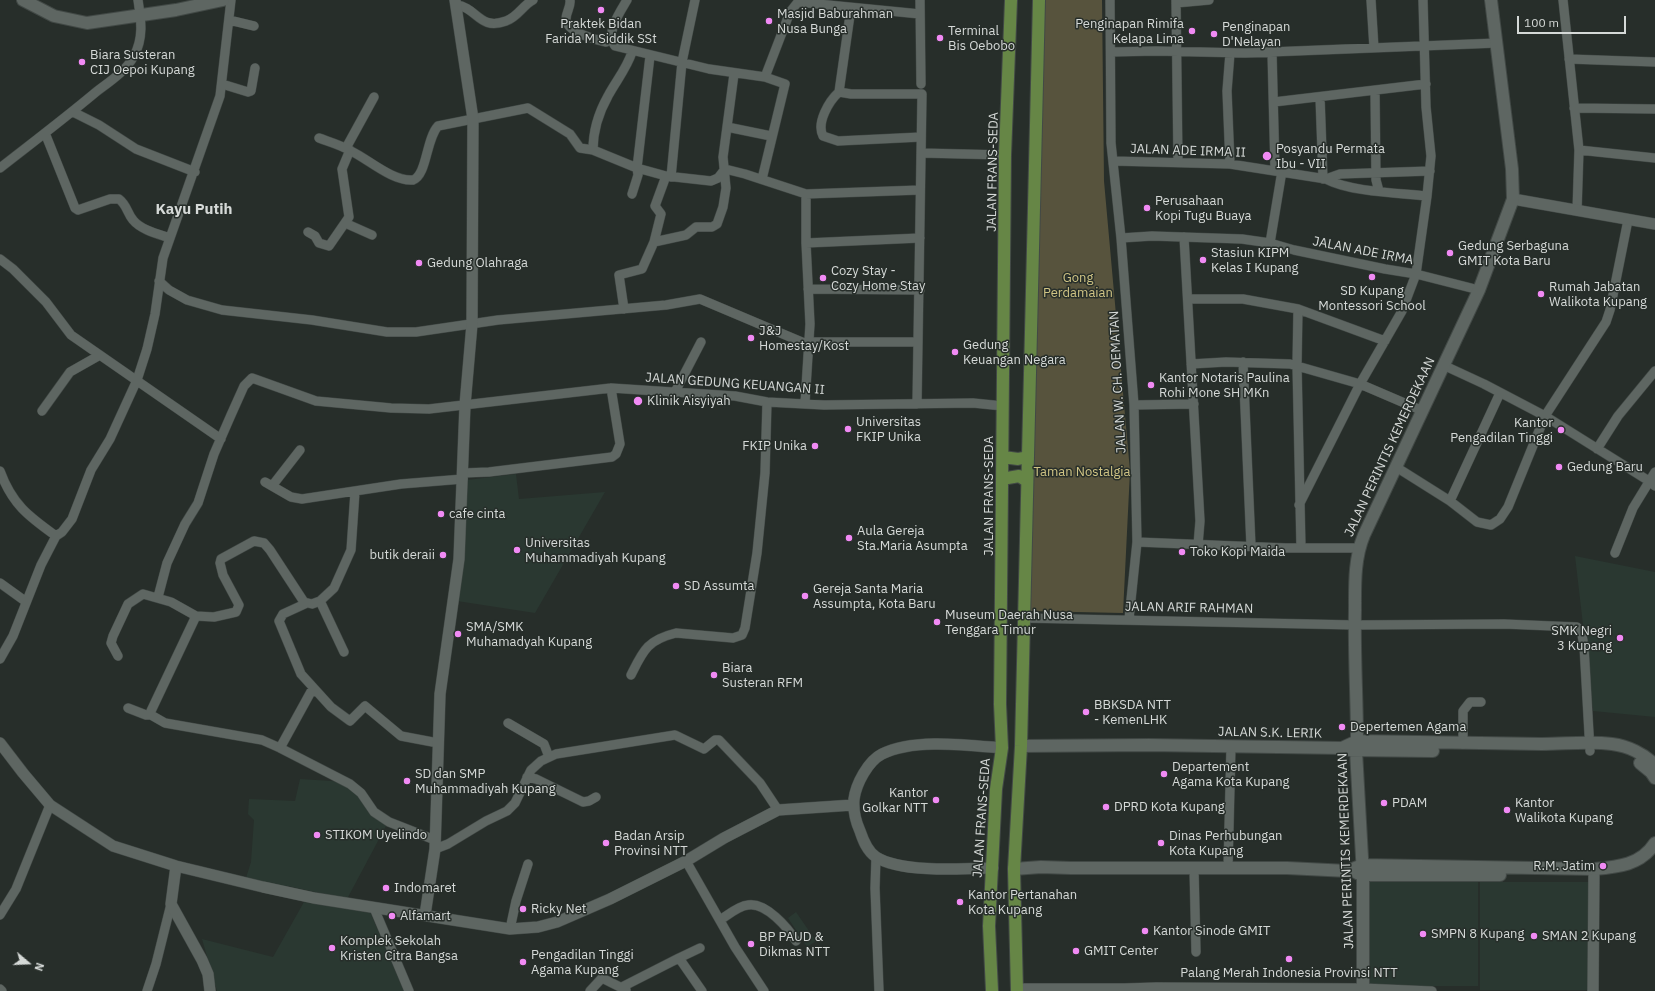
<!DOCTYPE html>
<style>
body{margin:0}
#map{position:relative;width:1655px;height:991px;overflow:hidden;background:#272e2a;font-family:"IBM Plex Sans",sans-serif}
canvas{display:block}
.north{position:absolute;left:8px;top:943px;width:40px;height:40px;-webkit-text-stroke:3px #272e2a;paint-order:stroke;rotate:109deg;font-size:11px;font-weight:700;line-height:16px;text-align:center;color:#d5d9d7}
.north::after{content:'';display:block;margin:auto;width:14px;height:18px;background:#d5d9d7;clip-path:polygon(50% 0,100% 100%,50% 72%,0 100%)}
.scale{position:absolute;left:1517px;top:16px;width:109px;height:18px;box-sizing:border-box;border:2px solid #d5d9d7;border-top:0;padding-left:5px;font-size:12px;line-height:14px;white-space:nowrap;color:#d5d9d7;-webkit-text-stroke:3px #272e2a;paint-order:stroke}
</style>
<div id="map">
<canvas width="1655" height="991"></canvas>
<div class="north">N</div>
<div class="scale">100 m</div>
</div>
<script>
const g = document.querySelector('canvas').getContext('2d');
g.lineJoin = 'round';
function fill(path, color) {
  g.fillStyle = color;
  g.fill(path, 'evenodd');
}
function stroke(path, color, width, dash) {
  g.strokeStyle = color;
  g.lineWidth = width;
  g.lineCap = dash ? 'butt' : 'round';
  g.setLineDash(dash || []);
  g.stroke(path);
}
function drawText(font, color, halo, rows, align = 'center') {
  g.font = font + ' "IBM Plex Sans",sans-serif';
  g.lineWidth = 3;
  g.setLineDash([]);
  g.textBaseline = 'middle';
  g.strokeStyle = halo;
  g.fillStyle = color;
  for (const [text, x, y, turn = 0] of rows) {
    g.save();
    g.translate(x, y);
    g.rotate((+turn || 0) * Math.PI / 180);
    g.textAlign = isNaN(turn) ? turn : align;
    if (halo) g.strokeText(text, 0, 0);
    g.fillText(text, 0, 0);
    g.restore();
  }
}
fill(new Path2D(`
 M516,474L519,499L605,492L535,613L457,601L467,480Z
 M1575,556L1655,572V717L1593,711Z
 M300,779L347,782L386,826L347,899L287,886L244,884L251,862L254,820L248,814L249,799L295,801Z
 M1369,882H1478V986H1368Z
 M1480,882H1589L1588,990H1480Z
 M304,902L370,912L404,991H217L202,939L273,957Z
 M796,912L816,941L807,947L788,918Z`), '#2a3831');
fill(new Path2D(`
 M1045,0H1102L1104,181L1130,471L1123,613L1030,611Z`), '#57533d');
const minor = new Path2D(`
 M570,0C571,7 566,12 566,19C566,32 596,40 606,42
 M627,0C620,12 605,33 615,46L709,69L765,77L785,84L762,179
 M920,0L921,84
 M1110,0L1111,143L1121,238L1134,405L1137,542L1129,619
 M1176,0L1178,162
 M1371,0L1374,48
 M1563,0L1579,150L1577,211
 M1176,3L1209,0
 M456,5C477,7 479,31 506,21C518,17 523,5 533,0
 M229,20L254,26
 M1111,52L1156,51L1245,53L1497,43
 M1272,52L1275,170
 M1230,53L1227,91L1230,164
 M1569,59L1655,62
 M765,77L790,12L798,2L920,14
 M222,84L248,92L251,91L255,68
 M1375,91L1376,180L1379,191
 M839,92L851,94H922L917,404
 M839,92C829,101 816,123 823,136L838,141L921,137
 M839,92L851,8
 M1320,97L1323,179
 M1274,102L1426,84
 M1574,108L1655,109
 M73,112L99,125L136,149L195,172
 M727,127L771,136
 M45,133L75,208L78,210L110,199H119C127,205 127,213 133,220C141,230 158,234 170,238
 M319,138C330,142 341,145 351,151C368,159 393,182 413,180C427,175 426,139 438,126L528,108L570,134L580,148L593,150L637,168L666,176L711,181L718,178L725,169
 M346,148L374,97
 M593,150C593,132 599,112 608,96C616,81 627,68 632,52
 M1579,150L1655,158
 M921,153L1005,155
 M1113,161L1230,164L1326,179C1350,192 1399,193 1427,196
 M0,168C32,143 65,118 96,92C109,82 126,71 134,56C144,37 141,20 138,0
 M725,169L745,174L806,194L920,190
 M671,177L682,62L695,0
 M1326,179L1340,174L1430,171
 M632,194L638,175L637,168L650,56
 M345,223L372,235
 M308,232L315,236L319,243L329,246L349,217L342,169L350,150
 M1184,237L1200,521L1198,545
 M1121,238L1152,236L1242,239L1270,243L1294,250L1385,269L1416,274L1479,290
 M654,242L686,235L696,227H712L717,224L723,207L726,188L723,157L734,74
 M806,243L920,238
 M1270,243L1282,171
 M0,259L13,269L46,302L71,335L221,439
 M159,281L169,290L187,300L222,310L312,320L387,332H416L498,320L666,305L700,299L809,345
 M808,289L920,290
 M1188,299H1243L1298,309L1297,365L1301,548
 M624,309L619,275L642,269L654,242L661,214L655,206L666,176
 M1298,309L1385,341
 M809,342H917
 M1243,362L1251,546
 M1191,364L1226,362L1290,364L1360,384L1423,411
 M1443,365L1484,384L1545,416L1649,481L1655,486
 M675,392L701,342
 M805,403L810,324L806,243V194
 M1134,405L1194,404
 M42,411L70,372L100,355
 M1597,449L1618,416L1655,371
 M1396,467L1450,501L1477,522L1491,525L1500,519L1508,507L1545,416L1606,322L1610,310L1628,220
 M0,471C12,504 28,516 56,536
 M463,473L489,472L612,457L616,454L620,444L611,388
 M265,482L291,497L302,499L401,484L463,479
 M272,486L300,450
 M1450,501L1500,393
 M1299,505L1360,384L1402,311L1416,274L1427,196L1431,156L1426,107L1423,0
 M1137,542L1286,548H1359
 M1615,553L1633,508L1655,472
 M0,583L25,601
 M158,597L167,563L185,524L198,503L214,454L231,415L244,386L252,378L316,401L391,408L429,409L611,388L735,396L767,402L824,405L973,403L1003,406
 M320,601L344,652
 M307,603L283,614L279,621L301,674L331,707L350,721L365,706L401,736L438,743
 M196,616L151,711V715L165,723L262,740L280,748L350,784L361,793L374,812L389,822L435,840
 M1023,618L1355,625L1504,624L1577,627L1582,635L1584,646L1590,751
 M118,656L111,643L113,636L128,604L143,594L171,602L196,616L214,617L236,612L239,605L223,575L220,563L221,559L254,541L264,543L270,550L304,602L312,604L320,601L334,588L351,550L355,492
 M0,659L13,636L41,565L56,536L62,532L72,519L91,470L110,439L137,380L147,349L155,314L163,258L220,96L231,0
 M631,675C643,651 647,640 676,633L733,638L742,635L745,628L757,553L765,473L767,402
 M128,708L146,715H151
 M508,723L544,744L549,757
 M1463,744V711L1470,702H1481
 M280,748L313,688
 M527,777L536,779L583,802L589,801L596,797
 M435,849L448,844L486,821L507,811L515,803L531,770L541,761L556,754L675,735L704,749L715,740H719L760,783L778,810
 M876,857L875,888L879,991
 M686,861L735,947L764,991
 M1194,868L1196,952
 M1228,868L1231,746
 M374,908L409,991
 M0,915L16,889L50,805
 M720,920C728,915 738,906 748,905C766,902 788,928 796,941
 M510,929L516,901L528,864
 M679,958L700,948
 M622,987L679,958L702,991
 M1017,988H1124
 M0,989L2,991
 M147,991L156,964L171,904
 M590,991L602,978L626,990
 M1124,991V988L1156,987L1363,988L1432,991`);
const tertiary = new Path2D(`
 M1513,199L1655,224
 M0,743L23,773L50,805L113,846L176,866L263,887L314,898L510,929L538,927L557,922L610,899L686,861L724,838L778,810L853,805
 M176,866L171,904L202,960L208,974L210,991
 M993,868C963,869 901,873 876,857C867,851 863,840 860,831C856,822 853,810 854,799C856,784 868,761 882,754C913,738 967,745 1002,748
 M425,915L435,849L440,694L459,559L465,405L472,324L473,119L455,0
 M1593,991L1594,869`);
const secondary = new Path2D(`
 M23,0L54,16L87,23L176,10L223,0
 M1021,746L1149,745L1342,748L1357,741C1419,742 1481,743 1542,744C1565,744 1589,741 1612,744C1628,746 1644,754 1655,765
 M1349,750L1433,751
 M1640,763L1651,772L1655,778
 M1014,869L1041,867L1071,868H1287L1348,871L1362,865L1594,869C1618,867 1641,865 1655,843
 M1357,873L1363,875H1500
 M1363,991V875L1356,751L1357,741C1357,698 1354,654 1355,610C1355,585 1354,559 1364,535L1479,290L1513,199L1512,169L1491,0`);
const primary = new Path2D(`
 M1003,457L1018,459L1027,457
 M1002,479L1019,476L1027,481
 M992,991L989,926L996,789L1002,748L1000,704L1005,155L1011,0
 M1017,991L1014,869L1021,746L1039,0`);
stroke(minor, '#424946', 10);
stroke(tertiary, '#424946', 12);
stroke(secondary, '#424946', 14);
stroke(primary, '#424946', 14);
stroke(minor, '#5e6662', 9);
stroke(tertiary, '#5e6662', 11);
stroke(secondary, '#5e6662', 12);
stroke(primary, '#668646', 12);
for (const [x, y, r, color] of [
 [601,10,4,"#f18af4"],
 [769,21,4,"#f18af4"],
 [1192,31,4,"#f18af4"],
 [1214,34,4,"#f18af4"],
 [940,38,4,"#f18af4"],
 [82,62,4,"#f18af4"],
 [1267,156,5,"#f18af4"],
 [1147,208,4,"#f18af4"],
 [1450,253,4,"#f18af4"],
 [1203,260,4,"#f18af4"],
 [419,263,4,"#f18af4"],
 [1372,277,4,"#f18af4"],
 [823,278,4,"#f18af4"],
 [1541,294,4,"#f18af4"],
 [751,338,4,"#f18af4"],
 [955,352,4,"#f18af4"],
 [1151,385,4,"#f18af4"],
 [638,401,5,"#f18af4"],
 [848,429,4,"#f18af4"],
 [1561,430,4,"#f18af4"],
 [815,446,4,"#f18af4"],
 [1559,467,4,"#f18af4"],
 [441,514,4,"#f18af4"],
 [849,538,4,"#f18af4"],
 [517,550,4,"#f18af4"],
 [1182,552,4,"#f18af4"],
 [443,555,4,"#f18af4"],
 [676,586,4,"#f18af4"],
 [805,596,4,"#f18af4"],
 [937,622,4,"#f18af4"],
 [458,634,4,"#f18af4"],
 [1620,638,4,"#f18af4"],
 [714,675,4,"#f18af4"],
 [1086,712,4,"#f18af4"],
 [1342,727,4,"#f18af4"],
 [1164,774,4,"#f18af4"],
 [407,781,4,"#f18af4"],
 [936,800,4,"#f18af4"],
 [1384,803,4,"#f18af4"],
 [1106,807,4,"#f18af4"],
 [1507,810,4,"#f18af4"],
 [317,835,4,"#f18af4"],
 [606,843,4,"#f18af4"],
 [1161,843,4,"#f18af4"],
 [1603,866,4,"#f18af4"],
 [386,888,4,"#f18af4"],
 [960,902,4,"#f18af4"],
 [523,909,4,"#f18af4"],
 [392,916,4,"#f18af4"],
 [1145,931,4,"#f18af4"],
 [1423,934,4,"#f18af4"],
 [1534,936,4,"#f18af4"],
 [751,944,4,"#f18af4"],
 [332,948,4,"#f18af4"],
 [1076,951,4,"#f18af4"],
 [1289,959,4,"#f18af4"],
 [523,962,4,"#f18af4"]
]) {
  const dot = new Path2D();
  dot.arc(x, y, r, 0, 2 * Math.PI);
  g.fillStyle = color;
  g.fill(dot);
  stroke(dot, '#272e2a', 1.5);
}
drawText('13px', '#d5d9d7', '#272e2a', [
 ["Masjid Baburahman",777,14],
 ["Nusa Bunga",777,29],
 ["Praktek Bidan",601,24,"center"],
 ["Farida M Siddik SSt",601,39,"center"],
 ["Penginapan Rimifa",1184,24,"right"],
 ["Kelapa Lima",1184,39,"right"],
 ["Penginapan",1222,27],
 ["D'Nelayan",1222,42],
 ["Terminal",948,31],
 ["Bis Oebobo",948,46],
 ["Biara Susteran",90,55],
 ["CIJ Oepoi Kupang",90,70],
 ["Posyandu Permata",1276,149],
 ["Ibu - VII",1276,164],
 ["Perusahaan",1155,201],
 ["Kopi Tugu Buaya",1155,216],
 ["Gedung Serbaguna",1458,246],
 ["GMIT Kota Baru",1458,261],
 ["Stasiun KIPM",1211,253],
 ["Kelas I Kupang",1211,268],
 ["Gedung Olahraga",427,263],
 ["Cozy Stay -",831,271],
 ["Cozy Home Stay",831,286],
 ["Rumah Jabatan",1549,287],
 ["Walikota Kupang",1549,302],
 ["SD Kupang",1372,291,"center"],
 ["Montessori School",1372,306,"center"],
 ["J&J",759,331],
 ["Homestay/Kost",759,346],
 ["Gedung",963,345],
 ["Keuangan Negara",963,360],
 ["Kantor Notaris Paulina",1159,378],
 ["Rohi Mone SH MKn",1159,393],
 ["Klinik Aisyiyah",647,401],
 ["Universitas",856,422],
 ["FKIP Unika",856,437],
 ["Kantor",1553,423,"right"],
 ["Pengadilan Tinggi",1553,438,"right"],
 ["FKIP Unika",807,446,"right"],
 ["Gedung Baru",1567,467],
 ["cafe cinta",449,514],
 ["Aula Gereja",857,531],
 ["Sta.Maria Asumpta",857,546],
 ["Universitas",525,543],
 ["Muhammadiyah Kupang",525,558],
 ["Toko Kopi Maida",1190,552],
 ["butik deraii",435,555,"right"],
 ["SD Assumta",684,586],
 ["Gereja Santa Maria",813,589],
 ["Assumpta, Kota Baru",813,604],
 ["Museum Daerah Nusa",945,615],
 ["Tenggara Timur",945,630],
 ["SMA/SMK",466,627],
 ["Muhamadyah Kupang",466,642],
 ["SMK Negri",1612,631,"right"],
 ["3 Kupang",1612,646,"right"],
 ["Biara",722,668],
 ["Susteran RFM",722,683],
 ["BBKSDA NTT",1094,705],
 ["- KemenLHK",1094,720],
 ["Depertemen Agama",1350,727],
 ["Departement",1172,767],
 ["Agama Kota Kupang",1172,782],
 ["SD dan SMP",415,774],
 ["Muhammadiyah Kupang",415,789],
 ["Kantor",928,793,"right"],
 ["Golkar NTT",928,808,"right"],
 ["PDAM",1392,803],
 ["Kantor",1515,803],
 ["Walikota Kupang",1515,818],
 ["DPRD Kota Kupang",1114,807],
 ["STIKOM Uyelindo",325,835],
 ["Badan Arsip",614,836],
 ["Provinsi NTT",614,851],
 ["Dinas Perhubungan",1169,836],
 ["Kota Kupang",1169,851],
 ["R.M. Jatim",1595,866,"right"],
 ["Indomaret",394,888],
 ["Kantor Pertanahan",968,895],
 ["Kota Kupang",968,910],
 ["Ricky Net",531,909],
 ["Alfamart",400,916],
 ["Kantor Sinode GMIT",1153,931],
 ["SMPN 8 Kupang",1431,934],
 ["SMAN 2 Kupang",1542,936],
 ["BP PAUD &",759,937],
 ["Dikmas NTT",759,952],
 ["Komplek Sekolah",340,941],
 ["Kristen Citra Bangsa",340,956],
 ["GMIT Center",1084,951],
 ["Pengadilan Tinggi",531,955],
 ["Agama Kupang",531,970],
 ["Palang Merah Indonesia Provinsi NTT",1289,973,"center"]
], 'left');
drawText('13px', '#d5d9d7', '#272e2a', [
 ["JALAN ADE IRMA II",1188,151,2],
 ["JALAN FRANS-SEDA",993,172,-89],
 ["JALAN ADE IRMA",1363,251,11],
 ["JALAN W. CH. OEMATAN",1118,382,-93],
 ["JALAN GEDUNG KEUANGAN II",735,384,4],
 ["JALAN PERINTIS KEMERDEKAAN",1390,447,-65],
 ["JALAN FRANS-SEDA",989,496,-90],
 ["JALAN ARIF RAHMAN",1189,608,1],
 ["JALAN S.K. LERIK",1270,733,1],
 ["JALAN FRANS-SEDA",982,818,-86],
 ["JALAN PERINTIS KEMERDEKAAN",1346,851,-92]
]);
drawText('13px', '#d1c585', '#272e2a', [
 ["Gong",1078,278],
 ["Perdamaian",1078,293],
 ["Taman Nostalgia",1082,472]
]);
drawText('bold 15px', '#d5d9d7', '#272e2a', [
 ["Kayu Putih",194,210]
]);
</script>
